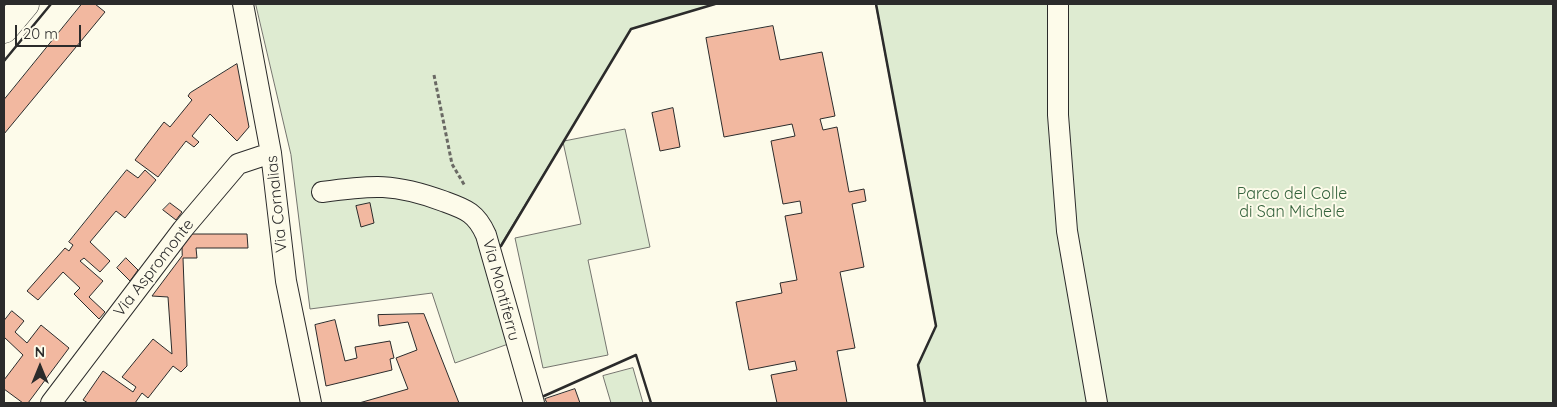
<!DOCTYPE html>
<style>
body{margin:0}
#map{position:relative;width:1557px;height:407px;overflow:hidden;background:#fdfbea;font-family:Quicksand,sans-serif}
canvas{display:block}
.frame{position:absolute;inset:0;border:5px solid #2b2b2b;pointer-events:none}
.north{position:absolute;left:15px;top:342px;width:50px;height:50px;-webkit-text-stroke:4px #fdfbea;paint-order:stroke;rotate:0deg;font-size:14px;font-weight:700;line-height:20px;text-align:center;color:#2b2b2b}
.north::after{content:'';display:block;margin:auto;width:18px;height:22px;background:#2b2b2b;clip-path:polygon(50% 0,100% 100%,50% 72%,0 100%)}
.scale{position:absolute;left:15px;top:25px;width:66px;height:22px;box-sizing:border-box;border:2px solid #2b2b2b;border-top:0;padding-left:6px;font-size:15px;line-height:18px;white-space:nowrap;color:#2b2b2b;-webkit-text-stroke:4px #fdfbea;paint-order:stroke}
</style>
<div id="map">
<canvas width="1557" height="407"></canvas>
<div class="frame"></div>
<div class="north">N</div>
<div class="scale">20 m</div>
</div>
<script>
const g = document.querySelector('canvas').getContext('2d');
g.lineJoin = 'round';
function fill(path, color) {
  g.fillStyle = color;
  g.fill(path, 'evenodd');
}
function stroke(path, color, width, dash) {
  g.strokeStyle = color;
  g.lineWidth = width;
  g.lineCap = dash ? 'butt' : 'round';
  g.setLineDash(dash || []);
  g.stroke(path);
}
function drawText(font, color, halo, rows, align = 'center') {
  g.font = font + ' Quicksand,sans-serif';
  g.lineWidth = 4;
  g.setLineDash([]);
  g.textBaseline = 'middle';
  g.strokeStyle = halo;
  g.fillStyle = color;
  for (const [text, x, y, turn = 0] of rows) {
    g.save();
    g.translate(x, y);
    g.rotate((+turn || 0) * Math.PI / 180);
    g.textAlign = isNaN(turn) ? turn : align;
    if (halo) g.strokeText(text, 0, 0);
    g.fillText(text, 0, 0);
    g.restore();
  }
}
const green = new Path2D(`
 M256,4H715L631,29L564,141L625,129L650,247L588,260L608,355L543,368L515,238L581,224L563,142L489,264L511,343L455,363L432,293L310,309L291,155Z
 M876,4H1553V403H925L918,365L936,326Z
 M633,368L643,403H611L603,376Z`);
fill(green, '#deebd1');
stroke(green, '#74746e', 1);
const building = new Path2D(`
 M82,4H95L105,12L4,134V100Z
 M773,26L780,60L822,52L835,116L820,119L823,130L837,127L849,192L864,189L866,201L852,204L864,267L840,272L855,348L837,351L847,403H777L771,375L797,370L795,361L749,370L736,302L782,293L780,283L797,280L785,216L802,213L800,201L783,204L771,141L795,136L792,124L724,137L706,38Z
 M237,64L249,127L237,141L210,114L192,136L199,142L194,147L186,141L158,177L135,160L164,122L170,127L192,100L188,96L190,93Z
 M673,108L680,147L660,151L652,113Z
 M127,170L138,178L145,170L156,180L125,218L116,211L90,242L110,261L100,272L84,258L80,261L103,281L89,297L105,312L99,319L74,294L80,288L63,272L38,300L27,291L65,248L69,251L73,245L69,242Z
 M170,203L182,212L176,220L163,210Z
 M370,203L374,223L361,227L356,206Z
 M182,234H247L248,248H196L197,258H183L187,366L181,372L173,366L148,398L142,393L135,403H88L83,400L103,371L133,392L136,387L122,377L153,339L172,354L168,297L152,296L182,256Z
 M126,258L138,270L130,281L117,268Z
 M12,311L24,321L15,332L27,343L41,325L69,348L28,403H23L4,389V380L23,355L4,337V321Z
 M424,314L459,403H359L408,389L396,358L417,350L408,322L379,326L378,315Z
 M335,320L345,361L357,358L355,347L390,341L394,358L390,359L392,370L326,386L315,325Z
 M575,389L580,403H547L545,399Z`);
fill(building, '#f2b8a0');
stroke(building, '#2b2b2b', 1);
const street = new Path2D(`
 M243,4L271,153L286,281L311,403
 M1058,4V115L1067,231L1097,403
 M322,192C373,185 394,183 443,201C465,209 476,212 486,235L534,403
 M51,403L183,229L238,164L271,153`);
const secondary = new Path2D(`
 M4,29L25,4`);
stroke(street, '#2b2b2b', 22);
stroke(secondary, '#2b2b2b', 29);
stroke(new Path2D(`
 M434,75L452,164L465,186`), '#6a6964', 3, [4, 2.5]);
stroke(street, '#fdfbea', 20);
stroke(secondary, '#fdfbea', 28);
stroke(new Path2D(`
 M876,4L936,326L918,365L925,403
 M4,61L51,4
 M501,246L631,29L715,4
 M544,396L636,355L651,403`), '#2b2b2b', 2.5);
drawText('16px', '#34623c', '#fdfbea', [
 ["Parco del Colle",1292,194],
 ["di San Michele",1292,212]
]);
drawText('16px', '#2b2b2b', '#fdfbea', [
 ["Via Cornalias",277,204,-96],
 ["Via Aspromonte",154,268,-52],
 ["Via Montiferru",501,290,75]
]);
</script>
